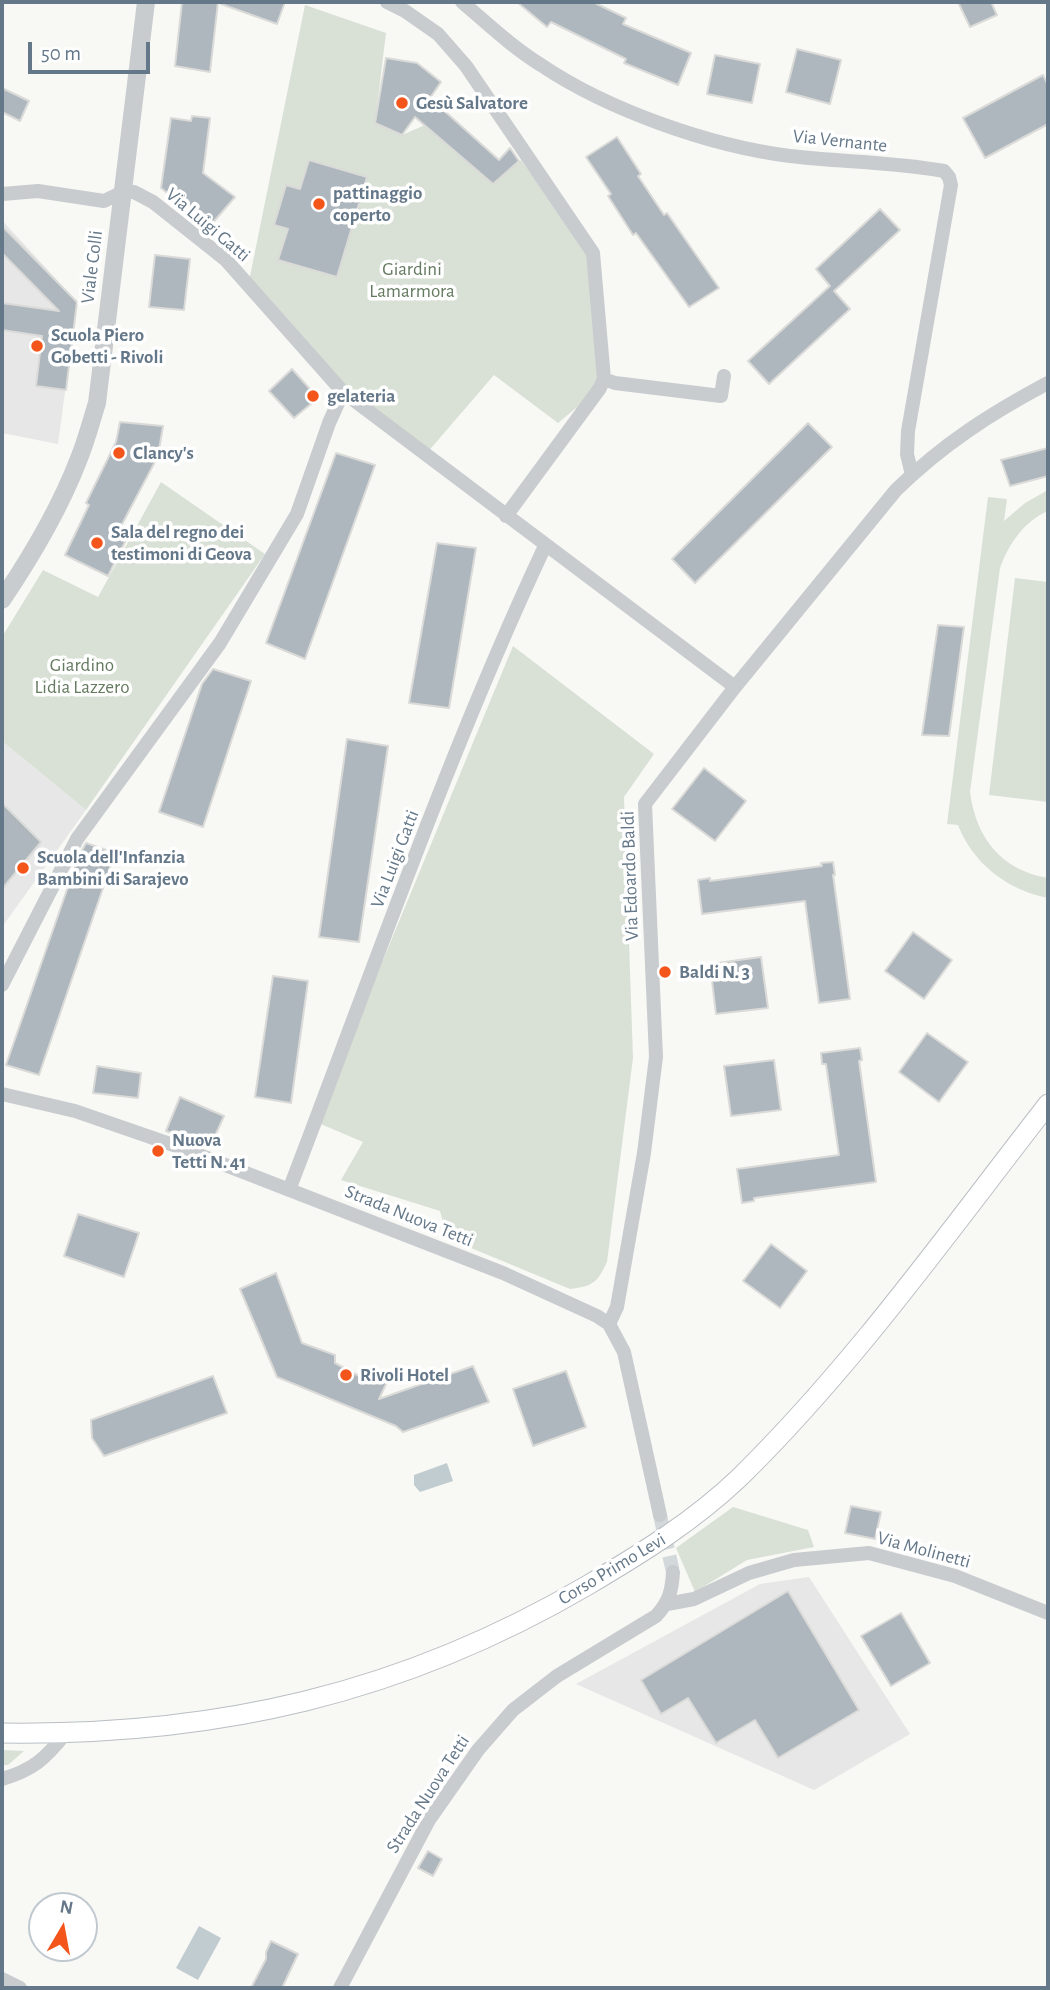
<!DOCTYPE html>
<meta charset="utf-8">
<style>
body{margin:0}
#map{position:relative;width:1050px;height:1990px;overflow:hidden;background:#f8f8f5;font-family:"Alegreya Sans",sans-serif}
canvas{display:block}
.frame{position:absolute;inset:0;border:4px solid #657889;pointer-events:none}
.north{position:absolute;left:28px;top:1892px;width:70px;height:70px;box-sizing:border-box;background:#fff;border:2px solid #c1c9d0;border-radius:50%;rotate:10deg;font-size:19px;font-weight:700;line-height:28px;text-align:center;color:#657889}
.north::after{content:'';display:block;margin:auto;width:24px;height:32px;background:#f3551b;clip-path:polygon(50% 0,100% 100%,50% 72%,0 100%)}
.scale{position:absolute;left:28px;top:42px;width:122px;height:32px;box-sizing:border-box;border:4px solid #657889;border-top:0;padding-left:9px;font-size:21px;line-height:24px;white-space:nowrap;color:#657889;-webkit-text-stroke:5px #fff;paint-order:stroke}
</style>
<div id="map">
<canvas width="1050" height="1990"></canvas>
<div class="frame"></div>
<div class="north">N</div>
<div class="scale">50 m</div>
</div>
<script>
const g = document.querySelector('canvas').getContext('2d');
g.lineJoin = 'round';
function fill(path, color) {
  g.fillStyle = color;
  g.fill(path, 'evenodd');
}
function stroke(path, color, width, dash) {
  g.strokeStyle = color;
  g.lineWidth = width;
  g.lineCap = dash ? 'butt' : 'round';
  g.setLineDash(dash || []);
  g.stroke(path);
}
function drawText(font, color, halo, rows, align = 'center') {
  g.font = font + ' "Alegreya Sans",sans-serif';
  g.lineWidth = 7;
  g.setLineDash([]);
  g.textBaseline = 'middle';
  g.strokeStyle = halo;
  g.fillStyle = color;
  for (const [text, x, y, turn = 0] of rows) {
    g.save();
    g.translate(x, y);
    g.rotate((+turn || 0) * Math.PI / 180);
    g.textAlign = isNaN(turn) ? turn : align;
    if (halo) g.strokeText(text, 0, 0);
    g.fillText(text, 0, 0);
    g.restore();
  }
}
fill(new Path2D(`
 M2,220L77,302L58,444L2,433Z
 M2,741L86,810L2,927Z
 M809,1577L910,1734L814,1790L576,1684L760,1584Z`), '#e6e7e6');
fill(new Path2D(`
 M305,5L386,33L375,123L402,135L425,125L493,184L521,160L594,261L600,388L558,423L494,375L426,454L343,392L248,286Z
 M161,482L265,554L86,810L2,741V637L43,570L98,597Z
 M1048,490V511C1023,522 1009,544 1000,568L970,792C976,838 1001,870 1048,878V898C1008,890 973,864 958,825L947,824L988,497L1007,499L1004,521L1025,503Z
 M1015,578L1048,582V802L989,795Z
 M513,646L654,754L624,797L633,1058L607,1262C597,1283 593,1286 570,1289L447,1238L440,1211L341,1180L363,1142L316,1122Z
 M733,1507L808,1530L814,1547L747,1560L695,1592L676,1548Z
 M2,1750L24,1751L8,1765H2Z`), '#d9e1d6');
fill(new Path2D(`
 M447,1463L453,1481L420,1492L414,1485V1475Z
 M199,1926L221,1938L198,1980L176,1968Z`), '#c1ccd1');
const building = new Path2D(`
 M182,2H218L210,72L175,66Z
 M221,2H285L277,24L221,4Z
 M517,2H593L626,18L623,24L691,53L678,85L624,63L626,59L551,22L547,27Z
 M958,2H991L997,15L970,27Z
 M797,49L841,60L830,104L786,92Z
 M715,55L760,64L752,103L707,94Z
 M386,58L417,63L441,82L430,98L499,160L510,148L519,161L493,184L415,117L402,135L375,123Z
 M1043,75L1048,85V124L985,158L963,118Z
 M2,88L29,101L20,121L2,112Z
 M192,116L210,118L203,173L235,197L210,226L161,188L171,118L191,121Z
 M617,137L641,174L638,176L664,215L667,213L719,288L689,307L636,233L633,235L608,196L611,194L586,157Z
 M309,160L367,177L337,277L278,260L288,229L274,225L286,185L300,189Z
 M880,209L900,230L834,291L850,309L769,384L748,361L830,286L816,269Z
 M2,226L77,302L66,390L36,386L42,336L2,330V303L59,311L2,253Z
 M155,255L190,259L184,310L149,307Z
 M292,369L318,398L294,418L269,391Z
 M120,422L163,426L158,456L120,528L130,532L108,576L65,555L89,505L86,503L116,442Z
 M808,423L832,447L695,583L672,559Z
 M1048,448V476L1010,486L1001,460Z
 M336,453L375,465L305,659L266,643Z
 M437,543L476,548L449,708L409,703Z
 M938,625L964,627L949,736L922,735Z
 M213,669L251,681L203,827L159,812L202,684Z
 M347,739L388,746L359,942L319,937Z
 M704,768L746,801L715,841L672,809Z
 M2,803L41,842L2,889Z
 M86,843L115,853L39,1075L6,1065L78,858Z
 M833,862L835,875H833L850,999L819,1003L805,901L702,914L698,880L710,878V881L822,866L821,863Z
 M913,932L952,960L924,999L885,971Z
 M761,957L768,1008L716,1014L710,964Z
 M273,976L308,981L291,1103L255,1097Z
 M927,1033L968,1062L939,1102L899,1072Z
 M860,1048L862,1060L859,1061L876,1182L754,1198V1201L742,1203L737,1169L839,1155L826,1064H822L821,1053Z
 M774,1060L781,1110L731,1116L724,1066Z
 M97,1066L141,1073L138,1098L93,1093Z
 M180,1097L224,1116L210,1147L166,1131Z
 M78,1214L139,1233L124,1277L64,1256Z
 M771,1244L807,1271L780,1308L743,1281Z
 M276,1273L302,1343L335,1355V1363L359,1376L362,1369L388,1380L379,1399L473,1366L489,1402L403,1432L396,1426L277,1377L240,1289Z
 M566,1371L586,1427L533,1446L513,1389Z
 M213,1376L227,1413L104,1456L92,1438L91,1420Z
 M851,1506L881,1512L875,1539L845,1533Z
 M788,1591L859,1710L778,1758L755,1720L716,1743L688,1698L661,1714L641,1680Z
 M901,1613L930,1663L891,1686L861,1636Z
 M428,1851L442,1859L433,1876L418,1868Z
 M271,1941L298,1954L282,1988H251L266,1959V1952Z`);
fill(building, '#aeb7bd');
stroke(building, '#dadad8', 2);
stroke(new Path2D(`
 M660,1515L673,1572`), '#d3d8da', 14, [14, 7]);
const secondary = new Path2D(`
 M2,1733C216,1736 402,1694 588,1585C642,1553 694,1521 740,1477C855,1364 949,1231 1048,1104`);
stroke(secondary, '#babfc4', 21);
stroke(new Path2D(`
 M387,2L405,11L438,34L466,66L593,253L604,379L600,388L506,516
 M462,2C488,24 512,47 541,65C608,110 710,146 790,156C841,162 893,162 944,171L949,177L951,185L908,431L907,454L912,475
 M2,194L38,191L104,201L123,192H134L153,202L226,260L343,392L735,687
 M604,379L615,383L721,396L724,376
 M2,985L77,839L220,643L297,514L329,423L343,392
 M2,1094L75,1111L179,1147L503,1273L597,1316L609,1324L624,1352L660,1515
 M289,1190C372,974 447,755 545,546
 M609,1324L617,1307L644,1153L656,1057L645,804L735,687L896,490C943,444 990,414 1048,383
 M667,1604L694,1599L749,1573L794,1560L869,1553L955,1576L1048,1613
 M2,1779C33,1770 45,1759 65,1734
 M2,1979L20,1988
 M340,1988L429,1820L478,1750L513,1710L557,1676L656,1616C669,1602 672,1591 673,1572`), '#c8cccf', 14);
stroke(new Path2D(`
 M2,600C31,557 59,510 78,461C86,442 91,422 97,403L146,2`), '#c8cccf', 18);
stroke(secondary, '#fff', 19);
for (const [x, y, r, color] of [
 [402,103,7,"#f3551b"],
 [319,204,7,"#f3551b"],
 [37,346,7,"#f3551b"],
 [313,396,7,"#f3551b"],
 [119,453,7,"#f3551b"],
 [97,543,7,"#f3551b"],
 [23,868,7,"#f3551b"],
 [665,972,7,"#f3551b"],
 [158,1151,7,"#f3551b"],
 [346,1375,7,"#f3551b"]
]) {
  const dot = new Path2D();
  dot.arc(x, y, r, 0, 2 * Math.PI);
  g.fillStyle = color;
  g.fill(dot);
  stroke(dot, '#fff', 2.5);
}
drawText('bold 19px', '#657889', '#fff', [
 ["Gesù Salvatore",416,103],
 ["pattinaggio",333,193],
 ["coperto",333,215],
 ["Scuola Piero",51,335],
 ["Gobetti - Rivoli",51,357],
 ["gelateria",327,396],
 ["Clancy's",133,453],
 ["Sala del regno dei",111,532],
 ["testimoni di Geova",111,554],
 ["Scuola dell'Infanzia",37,857],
 ["Bambini di Sarajevo",37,879],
 ["Baldi N. 3",679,972],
 ["Nuova",172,1140],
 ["Tetti N. 41",172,1162],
 ["Rivoli Hotel",360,1375]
], 'left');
drawText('19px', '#657889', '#fff', [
 ["Via Vernante",840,141,6],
 ["Via Luigi Gatti",208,225,40],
 ["Viale Colli",92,267,-83],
 ["Via Luigi Gatti",395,859,-69],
 ["Via Edoardo Baldi",630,876,-92],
 ["Strada Nuova Tetti",409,1216,22],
 ["Via Molinetti",924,1550,15],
 ["Corso Primo Levi",612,1569,-31],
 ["Strada Nuova Tetti",428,1794,-57]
]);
drawText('19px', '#657a60', '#fff', [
 ["Giardini",412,269],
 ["Lamarmora",412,291],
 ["Giardino",82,665],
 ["Lidia Lazzero",82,687]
]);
</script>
